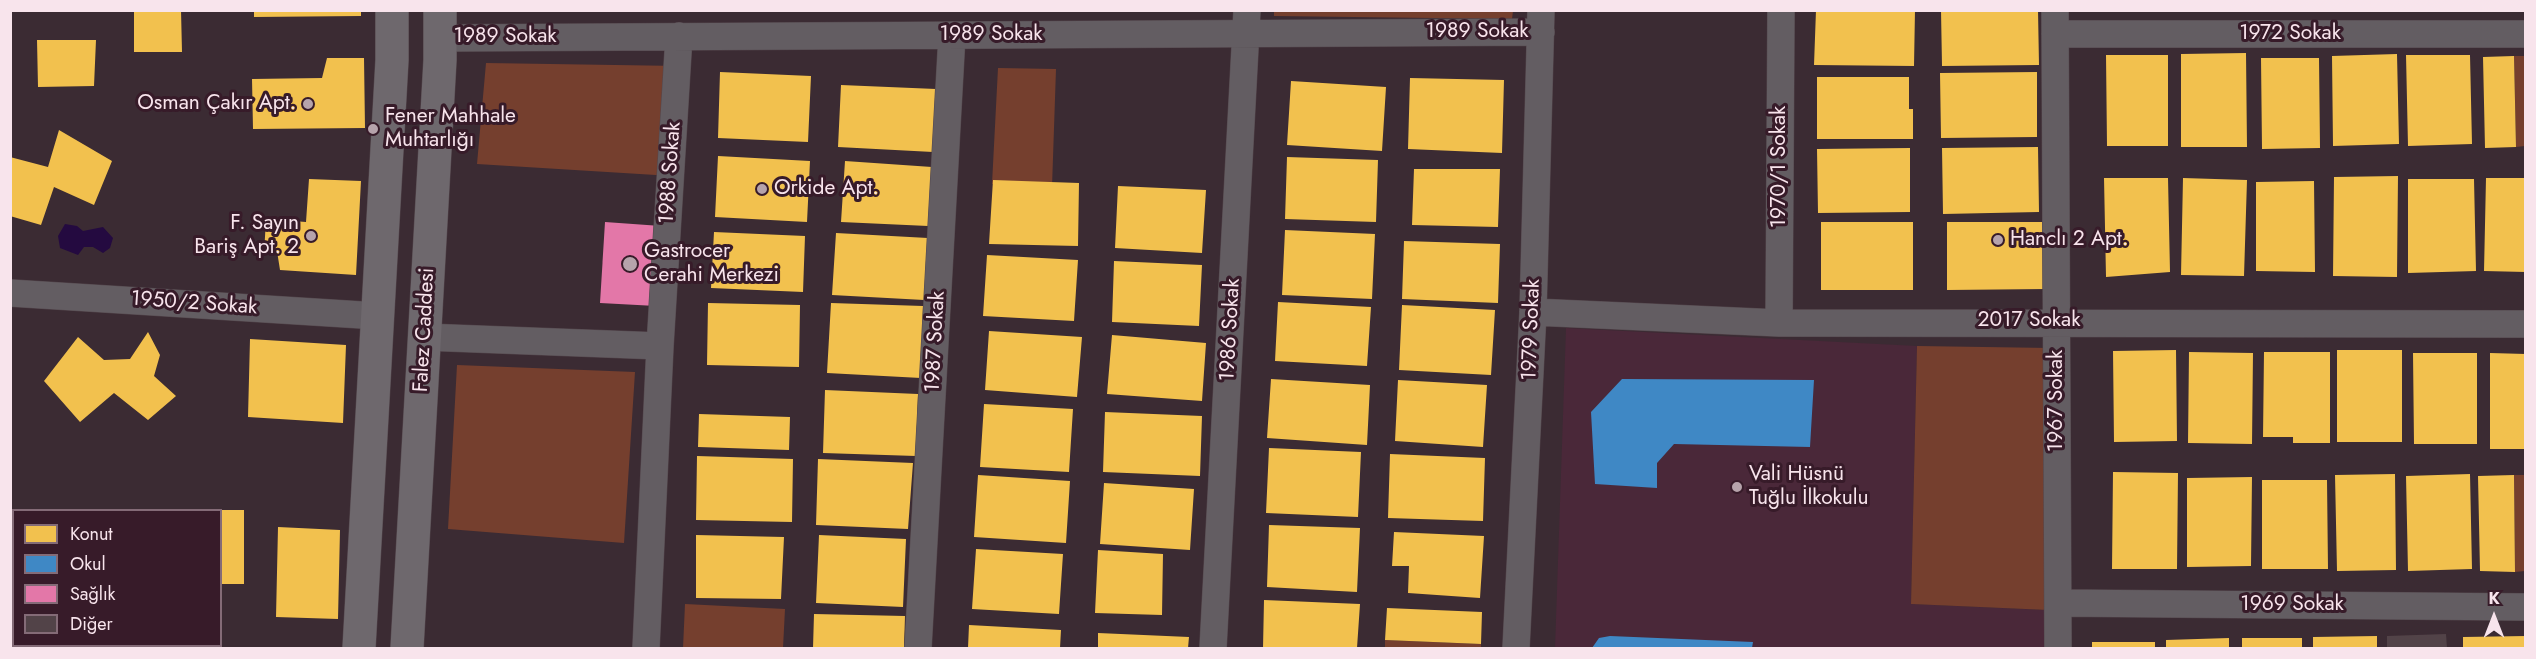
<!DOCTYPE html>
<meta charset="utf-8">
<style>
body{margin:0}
#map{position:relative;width:2536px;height:659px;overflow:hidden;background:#3b2b33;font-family:Jost,sans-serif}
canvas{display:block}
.frame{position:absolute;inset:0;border:12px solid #f8e4ec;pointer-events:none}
.legend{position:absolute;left:12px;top:509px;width:210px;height:138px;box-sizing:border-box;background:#371b29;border:2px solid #846b77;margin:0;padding:8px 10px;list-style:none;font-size:18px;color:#f8e4ec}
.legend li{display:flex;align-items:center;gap:12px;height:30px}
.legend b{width:30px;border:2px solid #846b77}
.north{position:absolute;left:2464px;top:587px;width:60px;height:60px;-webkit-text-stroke:4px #371b29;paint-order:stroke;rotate:0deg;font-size:16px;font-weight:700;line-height:24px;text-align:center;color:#f8e4ec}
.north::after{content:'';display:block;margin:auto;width:21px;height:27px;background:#f8e4ec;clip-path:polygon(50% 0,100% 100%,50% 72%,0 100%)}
</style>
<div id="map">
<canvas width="2536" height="659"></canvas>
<div class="frame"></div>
<ul class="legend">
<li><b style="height:16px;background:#f2c14e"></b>Konut</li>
<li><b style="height:16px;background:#3f88c5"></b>Okul</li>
<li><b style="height:16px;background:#e377a8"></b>Sağlık</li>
<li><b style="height:16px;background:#524348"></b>Diğer</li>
</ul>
<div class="north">K</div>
</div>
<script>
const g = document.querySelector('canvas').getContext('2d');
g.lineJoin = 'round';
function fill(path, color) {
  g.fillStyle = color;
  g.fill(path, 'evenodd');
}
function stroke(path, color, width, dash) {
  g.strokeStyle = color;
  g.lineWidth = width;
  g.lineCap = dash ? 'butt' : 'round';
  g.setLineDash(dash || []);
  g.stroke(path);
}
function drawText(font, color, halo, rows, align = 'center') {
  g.font = font + ' Jost,sans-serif';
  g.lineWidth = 6;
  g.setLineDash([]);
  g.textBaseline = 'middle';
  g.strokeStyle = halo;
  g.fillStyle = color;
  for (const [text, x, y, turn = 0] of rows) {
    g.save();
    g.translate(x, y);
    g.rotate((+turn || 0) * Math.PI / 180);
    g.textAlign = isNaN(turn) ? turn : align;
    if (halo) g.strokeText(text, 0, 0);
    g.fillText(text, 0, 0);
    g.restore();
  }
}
fill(new Path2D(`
 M1566,328L1917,346L1911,604L2048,610V648H1555Z`), '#4a2839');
fill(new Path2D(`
 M1274,10L1513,11L1512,19L1274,16Z
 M2514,56H2525V146L2516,147Z
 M486,63L680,66L672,176L477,164Z
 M998,68L1056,69L1052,187L992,184Z
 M1917,346L2051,348L2048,610L1911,604Z
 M457,365L635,372L624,543L448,529Z
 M2514,475H2525V571L2515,572Z
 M685,604L785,609L783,648H683Z
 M1385,640L1481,644V648H1385Z`), '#753f2e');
fill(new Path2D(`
 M65,224L77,226L83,231L103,227L113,238L110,248L103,253L93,247H84L78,255L60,248L58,236Z`), '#240a40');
fill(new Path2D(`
 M134,10H181L182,52H134Z
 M254,10H361V16L254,17Z
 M1816,10H1915L1914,66L1814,65Z
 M1941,10H2038L2039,65L1942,66Z
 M37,40H96L94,86L38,87Z
 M2246,53L2247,147H2181V54Z
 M2397,54L2399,144L2333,146L2332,56Z
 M2106,55H2168V146H2107Z
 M2406,55H2470L2472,144L2408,146Z
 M2514,56L2516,147L2485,148L2483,57Z
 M327,58H364L365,128L253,129L252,79L322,78Z
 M2261,58H2319L2320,148L2262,149Z
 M720,72L811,76L808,142L718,138Z
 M2037,72V137L1941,138L1940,73Z
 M1817,77H1909V109H1913V139H1817Z
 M1410,78L1504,80L1502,153L1408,149Z
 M1291,81L1386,87L1382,151L1287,145Z
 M841,85L936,89L933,152L838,147Z
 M59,130L112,161L94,205L54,187L41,225L10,216V157L48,167Z
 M2038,147L2039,212L1943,214L1942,148Z
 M1910,148V212L1818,213L1817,149Z
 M718,156L810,161L807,222L715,217Z
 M1287,157L1378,160L1376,222L1285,219Z
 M845,161L932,167L928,226L841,222Z
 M1414,169H1500L1498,227L1412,225Z
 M2398,176L2397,277L2333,276L2334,177Z
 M2104,178H2168L2170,272L2106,277Z
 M2183,178L2247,180L2244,276L2181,275Z
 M2486,178H2526V272L2484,271Z
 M309,179L361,181L356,275L280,270L277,251L264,254L266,219L306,222Z
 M2408,179H2474L2476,271L2408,273Z
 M993,180L1079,183L1078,246L989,244Z
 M2314,181L2315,272L2256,271V182Z
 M1118,186L1206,190L1202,253L1115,248Z
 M1821,222H1913V290H1821Z
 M1947,222H2048V289L1947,290Z
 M1285,230L1375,234L1372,299L1282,295Z
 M714,232L805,236L803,292L711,288Z
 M836,233L928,238L924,300L832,295Z
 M1404,241L1500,244L1498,303L1402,299Z
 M987,255L1078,260L1074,321L983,316Z
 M1114,261L1202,265L1199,326L1112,322Z
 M1278,302L1371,307L1367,366L1275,361Z
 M708,303L800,305L799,367L707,365Z
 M831,303L923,306L921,378L827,373Z
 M1402,305L1495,310L1491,375L1399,370Z
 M989,331L1082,337L1077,397L985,390Z
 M148,332L160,355L154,376L176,396L148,420L114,393L80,422L44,381L78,337L104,360L130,359Z
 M1112,335L1206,343L1202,401L1107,394Z
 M250,339L346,345L343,423L248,417Z
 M2176,350L2177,441L2114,442L2113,351Z
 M2337,350H2402V442H2337Z
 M2189,352L2253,353L2252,444L2188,443Z
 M2264,352H2330V443H2293V437H2263Z
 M2413,353H2477V444H2414Z
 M2490,353L2526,354V449H2490Z
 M1271,379L1370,385L1367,445L1267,438Z
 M1398,380L1487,385L1483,447L1395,441Z
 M825,390L918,394L916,456L823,453Z
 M984,404L1073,409L1069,472L980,467Z
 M1105,412L1202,416L1200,476L1103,472Z
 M699,414L790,417L789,450L698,447Z
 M1269,448L1361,452L1358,517L1266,513Z
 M1390,454L1485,458L1483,521L1388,518Z
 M697,456L793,459L792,522L696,520Z
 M818,459L913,463L908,529L816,525Z
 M2113,472L2178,473L2177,569H2112Z
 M2395,474L2396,570L2337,571L2335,475Z
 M2470,474L2472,569L2408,571L2406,476Z
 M978,475L1070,481L1066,543L974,537Z
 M2514,475L2515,572L2480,571L2478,476Z
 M2252,477L2251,566L2187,567V478Z
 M2262,480H2327L2328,569H2262Z
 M1104,483L1194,489L1190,550L1100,544Z
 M220,510H244V584H220Z
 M1269,525L1360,528L1357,592L1267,587Z
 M278,527L340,530L338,619L276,617Z
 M1394,532L1484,536L1480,598L1408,593L1409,566H1392Z
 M696,535L784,537L781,599L696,598Z
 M819,535L906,539L903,607L816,603Z
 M976,549L1063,554L1059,614L972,609Z
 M1098,550L1163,554L1162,615L1095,613Z
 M1264,600L1360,604L1357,648H1263Z
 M1387,608L1482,612L1481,644L1385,640Z
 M814,614L905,616L904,648H813Z
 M969,625L1061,630L1060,648H968Z
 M1098,633L1189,637L1188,648H1098Z
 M2377,636V648H2313V637Z
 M2526,636V648H2463V637Z
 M2229,638V648H2166V640Z
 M2242,638H2302V648H2242Z
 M2092,642H2155V648H2092Z`), '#f2c14e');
fill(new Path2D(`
 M1622,379L1814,380L1810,447L1674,444L1657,463V488L1595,484L1591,412Z
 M1610,636L1753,642L1752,648H1592L1599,638Z`), '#3f88c5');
fill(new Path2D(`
 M605,222L661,226L656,306L600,303Z`), '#e377a8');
fill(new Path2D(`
 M2446,634L2447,648H2387V636Z`), '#524348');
const street = new Path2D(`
 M2055,10L2058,648
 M2055,34H2526
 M440,38L1541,32
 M10,293L378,316
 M1533,312L1779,323L2526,324
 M1779,323L1781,10
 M424,337L660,346
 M2058,603L2526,607
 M10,617L14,618
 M141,646L155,648
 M646,648L660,346L679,36
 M918,648L952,35
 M1213,648L1247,10
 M1516,648L1533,312L1541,10`);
const secondary = new Path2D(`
 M359,648L392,60V10
 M407,648L440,60V10`);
stroke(street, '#54474d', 28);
stroke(secondary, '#54474d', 34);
stroke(street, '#635d62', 27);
stroke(secondary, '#6e686d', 33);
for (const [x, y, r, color] of [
 [308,104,6,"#b6a3ab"],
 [373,129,6,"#b6a3ab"],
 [762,189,6,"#b6a3ab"],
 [311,236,6,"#b6a3ab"],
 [1998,240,6,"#b6a3ab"],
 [630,264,8,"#b6a3ab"],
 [1737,487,6,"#b6a3ab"]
]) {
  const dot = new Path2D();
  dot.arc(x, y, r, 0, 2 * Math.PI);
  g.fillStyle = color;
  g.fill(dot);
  stroke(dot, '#371b29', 2);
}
drawText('21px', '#f8e4ec', '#371b29', [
 ["1989 Sokak",1477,32],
 ["1972 Sokak",2290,34],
 ["1989 Sokak",991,35],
 ["1989 Sokak",505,37],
 ["1970/1 Sokak",1780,167,-90],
 ["1988 Sokak",671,173,-86],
 ["1950/2 Sokak",194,304,4],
 ["2017 Sokak",2029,321],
 ["Falez Caddesi",425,330,-87],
 ["1986 Sokak",1231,330,-87],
 ["1979 Sokak",1532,330,-88],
 ["1987 Sokak",936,342,-87],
 ["1967 Sokak",2057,401,-90],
 ["1969 Sokak",2292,605]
]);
drawText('21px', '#f8e4ec', '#371b29', [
 ["Osman Çakır Apt.",296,104,"right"],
 ["Fener Mahhale",385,117],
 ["Muhtarlığı",385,141],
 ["Orkide Apt.",774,189],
 ["F. Sayın",299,224,"right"],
 ["Bariş Apt. 2",299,248,"right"],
 ["Hanclı 2 Apt.",2010,240],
 ["Gastrocer",644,252],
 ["Cerahi Merkezi",644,276],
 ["Vali Hüsnü",1749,475],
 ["Tuğlu İlkokulu",1749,499]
], 'left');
</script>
